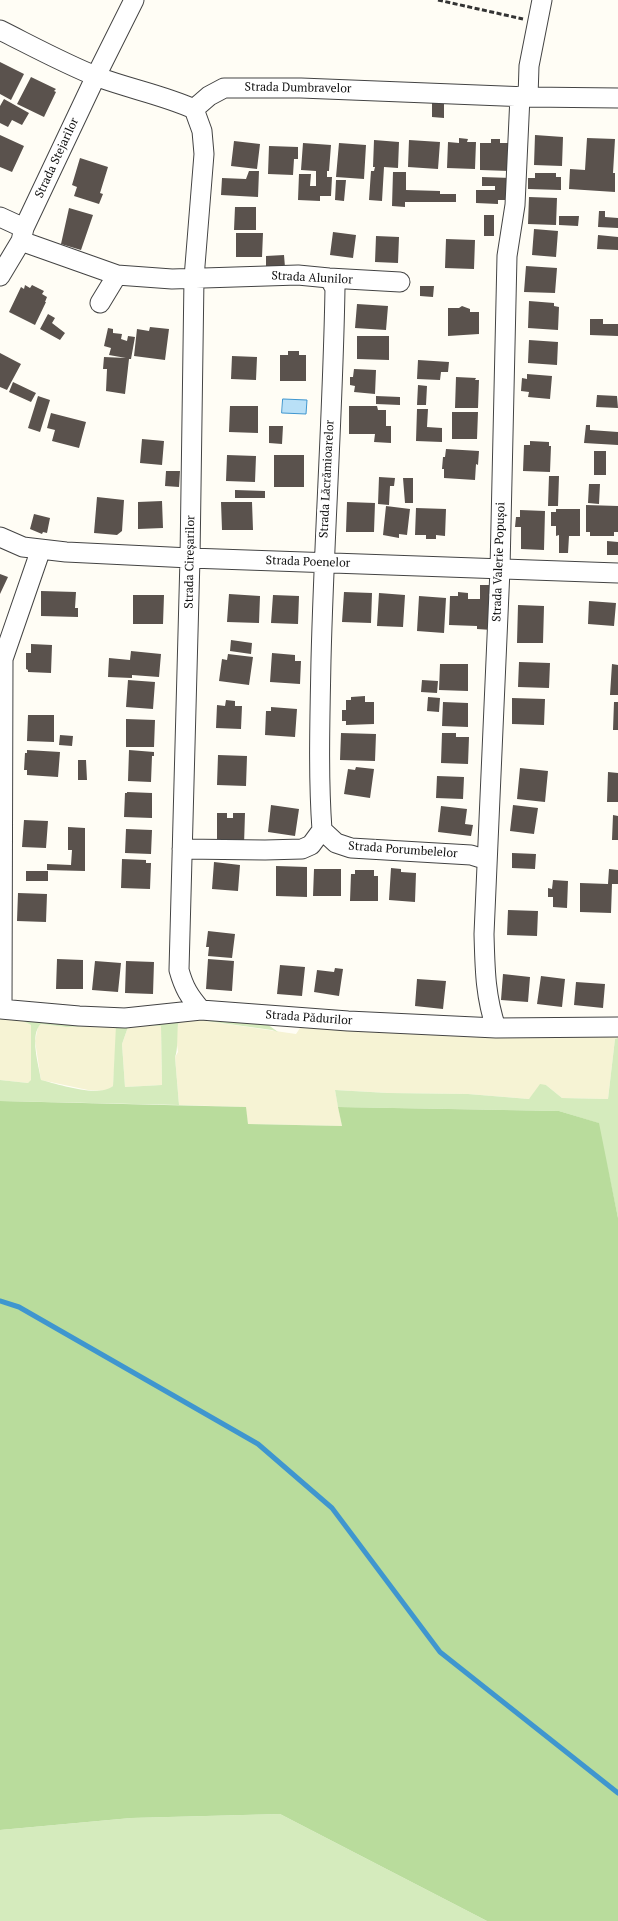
<!DOCTYPE html>
<meta charset="utf-8">
<style>
body{margin:0}
canvas{display:block;background:#fffdf5}
</style>
<canvas width="618" height="1921"></canvas>
<script>
const g = document.querySelector('canvas').getContext('2d');
g.lineJoin = 'round';
function fill(path, color) {
  g.fillStyle = color;
  g.fill(path, 'evenodd');
}
function stroke(path, color, width, dash) {
  g.strokeStyle = color;
  g.lineWidth = width;
  g.lineCap = dash ? 'butt' : 'round';
  g.setLineDash(dash || []);
  g.stroke(path);
}
function drawText(font, color, halo, rows, align = 'center') {
  g.font = font + ' "PT Serif",serif';
  g.lineWidth = 5;
  g.setLineDash([]);
  g.textBaseline = 'middle';
  g.strokeStyle = halo;
  g.fillStyle = color;
  for (const [text, x, y, turn = 0] of rows) {
    g.save();
    g.translate(x, y);
    g.rotate((+turn || 0) * Math.PI / 180);
    g.textAlign = isNaN(turn) ? turn : align;
    if (halo) g.strokeText(text, 0, 0);
    g.fillText(text, 0, 0);
    g.restore();
  }
}
fill(new Path2D(`
 M4,1018L23,1021L31,1025V1081L28,1083L0,1080V1019Z
 M185,1018L296,1034L302,1025L618,1032V1038L615,1039L608,1099L562,1098L546,1085L529,1099L468,1094L388,1093L335,1090L342,1126L248,1124L245,1107L179,1105L175,1057L178,1052L176,1038L178,1024Z
 M41,1024L66,1027L117,1025L113,1086L107,1091L88,1090L41,1080L35,1041L38,1027Z
 M135,1024L161,1026L162,1085L125,1087L122,1044L128,1027Z`), '#f6f3d4');
fill(new Path2D(`
 M0,1013L192,1015L267,1024L278,1032L272,1030L185,1018L178,1024C177,1034 178,1051 175,1057L179,1105L0,1101V1080L28,1083L31,1080V1025L23,1021L0,1019ZM41,1024L66,1027L116,1025L113,1086C98,1098 58,1084 41,1080C39,1066 29,1034 41,1024ZM135,1024L161,1026L162,1085L125,1087L122,1044L128,1027Z
 M618,1038V1218L598,1123L559,1111L338,1107L335,1090L388,1093L468,1094L529,1099L540,1084L546,1085L562,1098L608,1099L615,1039Z
 M280,1814L487,1921H0V1830L131,1818Z`), '#d5ebbd');
fill(new Path2D(`
 M0,1101L246,1107L248,1124L342,1126L338,1107L559,1111L599,1123L618,1218V1921H487L280,1814L131,1818L0,1830Z`), '#b9dc9c');
const water = new Path2D(`
 M283,399L307,400L306,414L282,413Z`);
fill(water, '#b9e0f7');
stroke(water, '#3f96cf', 1);
stroke(new Path2D(`
 M0,1301L19,1307L258,1444L332,1508L440,1652L618,1793`), '#3f96cf', 5);
fill(new Path2D(`
 M0,62L24,74L11,100L0,94Z
 M31,77L56,89L54,91L56,92L44,117L17,104Z
 M4,99L29,113L22,125L12,120L8,127L0,123V106Z
 M432,102L444,103V118L432,117Z
 M0,135L24,146L12,172L0,167Z
 M535,135L563,137L562,166L534,165Z
 M459,138L468,139L467,142H476L475,169L447,168L448,142L459,143Z
 M587,138L615,139L613,173H615V192L569,189L570,169L585,170Z
 M491,139H500V143H510V171L480,170V143H491Z
 M374,140L399,142L398,168L384,167L382,201L369,200L371,171H374L375,167H373Z
 M409,140L440,142L438,169L408,167Z
 M234,141L260,144L257,169L231,166Z
 M303,143L331,145L329,171H327V177H332L331,196H320V201L298,200L299,174H311L310,186H316V171L301,170Z
 M339,143L366,145L364,179L336,177Z
 M269,146L298,147V159H294L293,175L268,174Z
 M80,158L108,167L100,193L103,194L99,204L74,196L77,187L72,185Z
 M249,171H259L258,197L221,195L222,178L246,179Z
 M393,172H406V190L440,191V194H456V202H405V207L392,206Z
 M535,173H556V177H561V190L528,189V178H535Z
 M482,177L511,178V200H498V204L476,203V190H495V186H482Z
 M336,180H346L344,201L335,200Z
 M529,197L557,198L556,225L528,224Z
 M235,207H256V230H234Z
 M69,208L93,215L81,250L61,244Z
 M599,211H605V217L618,218V228L598,227Z
 M484,215H494V236H484Z
 M559,216H579L578,226L559,225Z
 M534,229L558,231L556,257L532,255Z
 M333,232L356,235L353,258L330,255Z
 M236,233H263L262,257H236Z
 M598,235L618,237V250L597,249Z
 M376,236L399,237L398,263L375,262Z
 M446,239L475,240L474,269L445,268Z
 M284,255L285,267H266V256Z
 M526,266L557,268L555,293L524,292Z
 M25,285L30,288L32,285L44,291L42,294L47,297L45,302H46L35,325L9,312L21,287L24,289Z
 M420,286H434L433,297L420,296Z
 M529,301L554,303V306L559,307L558,330L528,328Z
 M357,304L388,306L386,330L355,328Z
 M462,306L470,309V312H479V334L448,336V308H459Z
 M48,314L55,318L52,323L65,333L60,340L40,329Z
 M590,319H603V324H618V336L590,335Z
 M150,327L169,329L165,360L134,356L137,329L149,331Z
 M108,328L113,329V333L122,334L121,339L127,341L128,336L135,337L131,359H129L125,394L106,391L107,369H103L104,357L126,358L109,355L111,348L104,346Z
 M357,336H389V360L357,359Z
 M529,340L558,342L557,365L528,363Z
 M288,351H299V355H306V381H280V355H288Z
 M0,353L21,364L7,390L0,387Z
 M232,356L257,357L256,380L231,379Z
 M418,360L449,362L448,372H441L440,380L417,379Z
 M354,369L376,370L375,394L354,392L355,386L350,385V377H353Z
 M527,374L552,376L550,399L528,397L529,392L521,391L522,378L527,379Z
 M456,377L476,378L475,380H479L478,408H455Z
 M13,382L36,393L31,402L9,392Z
 M418,385L427,386L426,405H417Z
 M597,395L617,396L618,408L596,407Z
 M38,396L50,400L40,432L28,428Z
 M376,396L400,397V405L376,404Z
 M230,406H258V433L229,432Z
 M349,406H377L378,410H386V426H391V443L374,442L375,434H349Z
 M417,409H428L427,427L442,428V442L416,441Z
 M452,412H478L477,439H452Z
 M51,413L86,422L79,448L52,441L55,430L47,428Z
 M586,425H590V430L618,432V445L584,443Z
 M269,426H283L282,444L269,443Z
 M142,439L164,441L162,465L140,463Z
 M530,441L549,442V446H551L550,472L523,471L524,445H530Z
 M446,449L479,451L478,465L476,464L475,480L444,478V469H442L443,457H445Z
 M594,451H606V475H594Z
 M227,455L256,456L255,482L226,481Z
 M274,455H304V487H274Z
 M166,471H180L179,487L165,486Z
 M549,476H559L558,506H548Z
 M379,477L395,478L394,486H390L389,505L378,504Z
 M403,478H413V503H405Z
 M589,484H600L599,504L588,503Z
 M235,490L265,491V498H235Z
 M97,497L124,500L122,531L117,535L94,533Z
 M162,501L163,528L138,529V502Z
 M221,502H252L253,530H222Z
 M347,502L375,503L374,532H346Z
 M586,505L618,506V532H614V536H590V532H586Z
 M386,506L410,509L407,535L399,534V538L383,535Z
 M416,508L446,509L445,536L436,535V539H426V535H415Z
 M556,509H580V536H569L568,553H559V535L556,536V526H551V512H556Z
 M520,510L545,511L544,550L521,549V527H515L516,517H520Z
 M34,514L50,518L47,533L43,532L42,534L30,529Z
 M607,541L618,542V555H607Z
 M0,574L8,577L0,594Z
 M480,585H494L492,630L477,629V626L449,625L450,596H458V592L468,593V599H480Z
 M41,591L76,592L75,608H78V617L41,616Z
 M344,592L372,593L371,623L342,622Z
 M379,593L405,595L403,627L377,626Z
 M229,594L260,596L259,623L227,622Z
 M133,595H164L163,624H133Z
 M273,595L299,596L298,624L271,623Z
 M419,596L446,598L444,633L417,631Z
 M589,601L616,603L614,626L588,624Z
 M518,605L544,606L543,643H517Z
 M231,640L252,643L251,654L230,651Z
 M31,644L52,645L51,673L28,672V670L26,669V653H31Z
 M131,651L161,654L159,677L132,675V678L108,677L109,658L130,660Z
 M272,653L295,655V661H301L300,684L270,682Z
 M228,654L253,657L249,685L219,681L222,659L227,660Z
 M519,662L550,663L549,688L518,687Z
 M440,664H468V691L439,690Z
 M612,664L618,665V695H610Z
 M128,680L155,682L153,709L126,707Z
 M422,680L438,681L437,693L421,692Z
 M365,696V702H374V724L346,725V721H342V710H346V700H351V697Z
 M428,697L440,698L439,712L427,711Z
 M512,698L545,699L544,725L512,724Z
 M226,700L235,701V706H242L241,729L216,728L217,705L225,706Z
 M443,702L468,703V727L442,726Z
 M614,702H618V730H613Z
 M271,707L297,709L295,737L265,735L266,711H271Z
 M28,715H54V742L27,741Z
 M126,719L155,720L154,747H126Z
 M341,733L376,734L375,761L340,760Z
 M442,733H456V737H469L468,764L441,763Z
 M60,735L73,736L72,746L59,745Z
 M27,750L60,752L58,777L27,775V770H24L25,753H27Z
 M129,750L154,752V756H152L151,782L128,781Z
 M218,755L247,756L246,786L217,785Z
 M78,760H86L87,780H78Z
 M356,767L374,769L370,798L344,794L348,769L355,770Z
 M520,768L548,771L545,802L517,799Z
 M608,772L618,773V802H607Z
 M437,776L464,777L463,799L436,798Z
 M127,792L152,793V818L124,817L125,793H127Z
 M271,805L299,809L295,836L268,832Z
 M513,805L538,808L534,834L510,831Z
 M441,806L467,809L465,824L473,825L471,836L438,832Z
 M217,813H227V818H233V813H245L244,845H217Z
 M613,815L618,816V840H612Z
 M24,820L48,821L46,848L22,847Z
 M68,827L85,828V871L47,870V864L71,865L72,850H68Z
 M126,829L152,830L151,854L125,853Z
 M512,853L536,854L535,869L512,868Z
 M122,859L146,860V863H151L150,889L121,888Z
 M214,862L240,865L238,891L212,889Z
 M276,866L307,867V897L276,896Z
 M391,868L401,869V872L416,873L415,902L389,900Z
 M314,869H341V896H313Z
 M609,869L618,870V884H612L611,913L580,912V883L608,884Z
 M355,870H374V876H378V901H350L351,874H355Z
 M26,871H48V881H26Z
 M553,880L568,881L567,908L553,907V897H548V888L552,889Z
 M18,893L47,894L46,922L17,921Z
 M508,910L538,911L537,936L507,935Z
 M208,931L235,934L232,958L208,956L209,947H206Z
 M57,959L83,960V989H56Z
 M208,959L234,961L232,991L206,989Z
 M95,961L121,963L118,992L92,990Z
 M126,961L154,962L153,994L125,993Z
 M280,965L305,967L302,996L277,994Z
 M335,968L343,969L339,996L314,992L317,970L334,972Z
 M503,974L530,977L528,1002L501,1000Z
 M541,976L565,979L562,1007L537,1004Z
 M417,979L446,981L443,1009L415,1006Z
 M576,982L605,984L603,1008L574,1005Z`), '#5a524d');
const minor = new Path2D(`
 M0,30C32,46 65,64 98,77C130,89 163,95 194,109
 M528,97L529,66L542,0
 M194,109L202,131L204,154L194,278L190,558L179,970C184,988 189,996 201,1010
 M194,109L209,96L224,88H301L528,97L618,98
 M0,217L24,228
 M21,241L117,275L172,279L298,275L329,278L400,282
 M0,276L21,241L24,228L96,76L134,0
 M100,303L117,275
 M0,537L23,547L66,552L190,558L618,573
 M322,830C318,774 320,716 321,660C324,536 333,412 335,288L329,278
 M182,849L265,850L302,849L311,845L322,830L336,843L351,848L471,855L487,860
 M0,1009L79,1016L125,1018L201,1010L348,1021L496,1028L618,1027
 M2,1009L3,659L41,549
 M496,1028C485,995 485,968 484,934L500,569L507,256L515,205L520,96`);
stroke(minor, '#444', 21);
stroke(new Path2D(`
 M438,0L523,19`), '#333', 3, [5, 2.5]);
stroke(minor, '#fff', 19);
drawText('12px', '#111', '#fff', [
 ["Strada Dumbravelor",298,88,1],
 ["Strada Stejarilor",57,158,-65],
 ["Strada Alunilor",312,278,3],
 ["Strada Lăcrămioarelor",327,479,-87],
 ["Strada Cireșarilor",190,562,-89],
 ["Strada Poenelor",308,562,2],
 ["Strada Valerie Popușoi",499,562,-88],
 ["Strada Porumbelelor",403,850,4],
 ["Strada Pădurilor",309,1018,4]
]);
</script>
